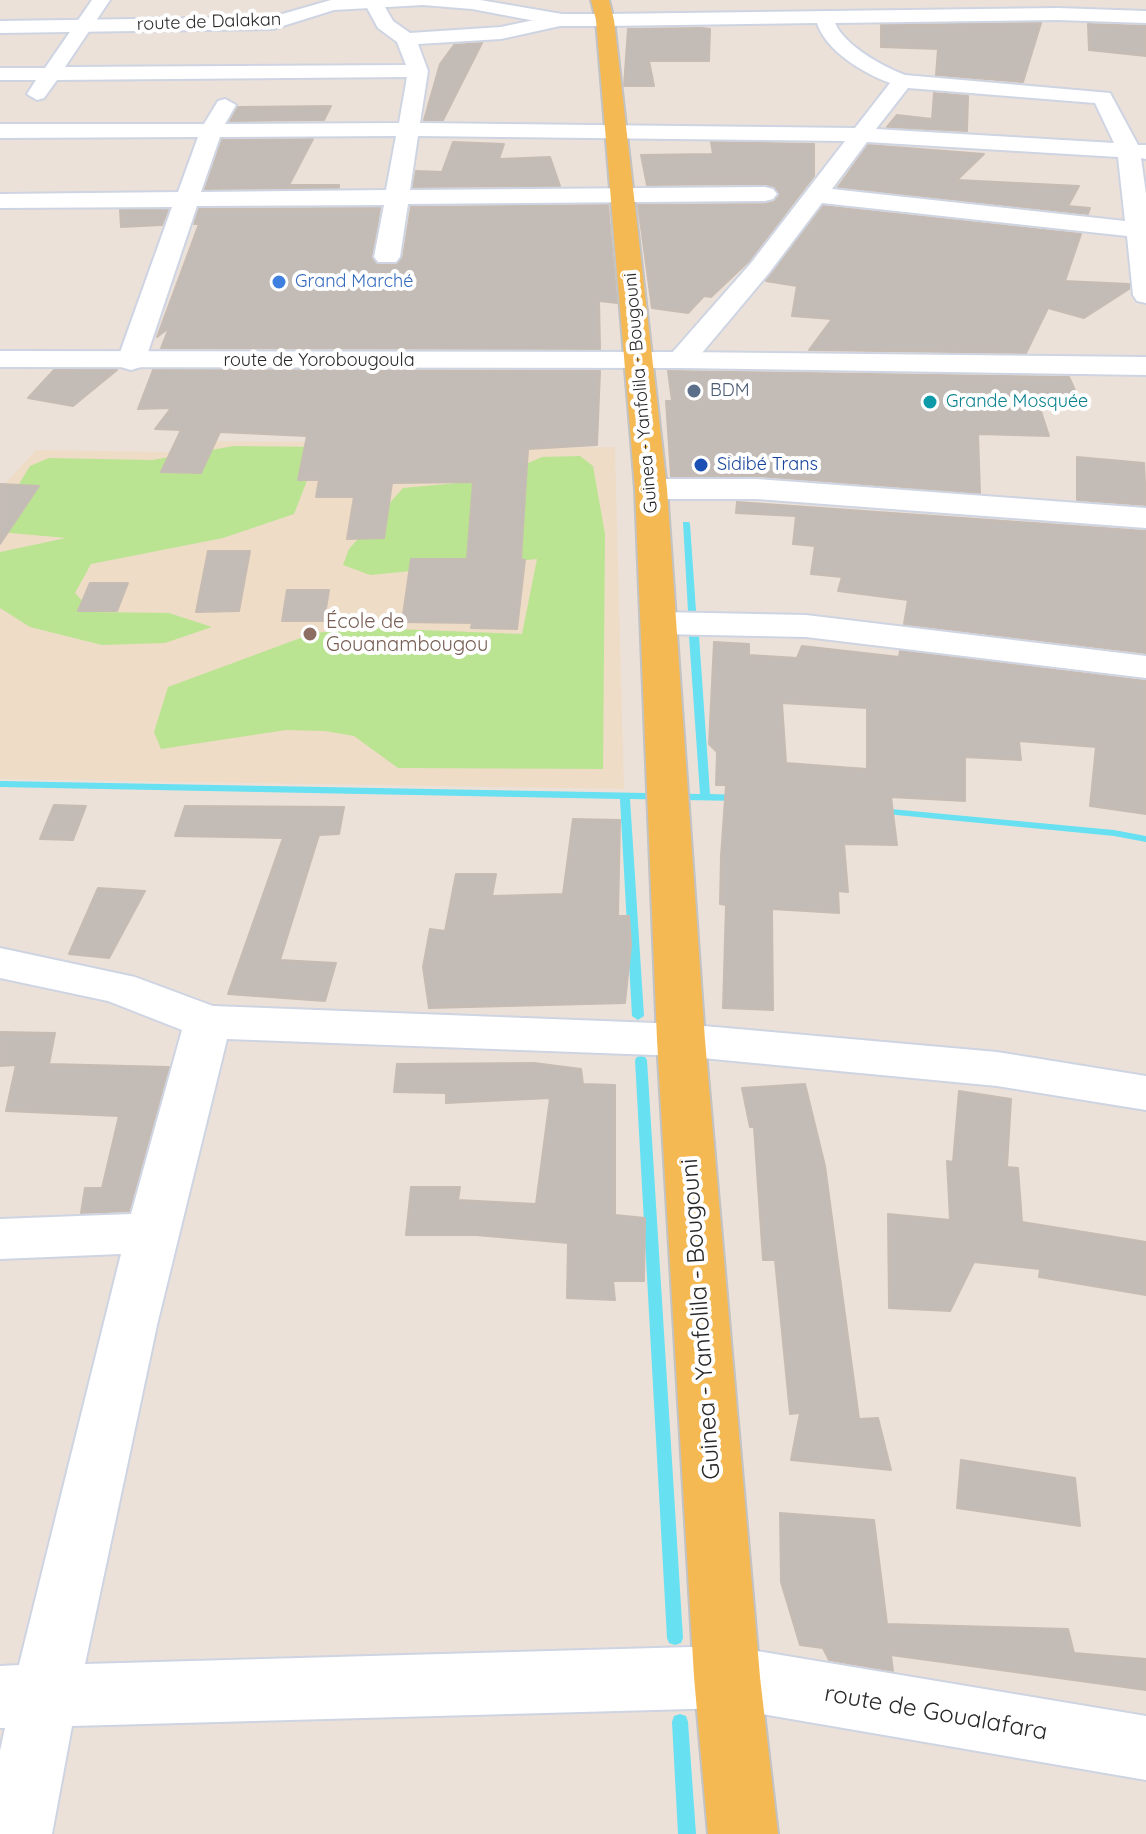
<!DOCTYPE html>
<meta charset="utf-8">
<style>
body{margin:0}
canvas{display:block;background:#ebe1d9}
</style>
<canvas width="1146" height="1834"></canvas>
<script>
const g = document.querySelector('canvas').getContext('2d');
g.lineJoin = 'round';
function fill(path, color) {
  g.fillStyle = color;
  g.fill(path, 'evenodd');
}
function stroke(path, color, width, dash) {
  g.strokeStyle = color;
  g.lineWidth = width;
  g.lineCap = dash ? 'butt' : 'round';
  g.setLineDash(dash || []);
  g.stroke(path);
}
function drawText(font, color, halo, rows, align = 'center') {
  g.font = font + ' Quicksand,sans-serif';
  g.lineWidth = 8;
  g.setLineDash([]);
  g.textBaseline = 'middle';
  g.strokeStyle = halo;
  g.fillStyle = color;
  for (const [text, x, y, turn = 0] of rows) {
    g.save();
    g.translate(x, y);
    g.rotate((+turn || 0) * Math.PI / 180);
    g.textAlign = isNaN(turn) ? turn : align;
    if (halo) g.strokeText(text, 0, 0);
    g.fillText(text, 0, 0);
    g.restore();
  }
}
fill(new Path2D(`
 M175,441L348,442L403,450L615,447L624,789L0,779V489L36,450L170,452Z`), '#eedcc7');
fill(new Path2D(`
 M234,446L320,447L294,514L223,538L91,564L75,593L93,612L169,613L212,627L165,643L102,645L30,627L0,608V552L66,538L0,532V515L30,466L49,458L152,460Z
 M580,456L593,466L605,534L603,769L398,768L354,736L325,731L286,730L161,749L154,732L168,687L314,633L371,628L522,634L537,559L370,575L343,565L349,549L403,488L490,480L542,457Z`), '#bae492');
fill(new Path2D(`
 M683,522H689L690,524L696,611L692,614L688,611Z
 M694,633L699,636L710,794L740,795L745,798L740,801L630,799L644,1016L638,1020L632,1016L620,799L0,787V781L700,794L689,636Z
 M880,808L1114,830L1146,836V842L1114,836L876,813L875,811Z
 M641,1056L645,1057L647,1060L683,1638L681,1643L675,1645L669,1643L667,1638L635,1060L637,1057Z
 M680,1714L686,1716L688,1722L696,1834H678L672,1722L674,1716Z`), '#67e0f2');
const building = new Path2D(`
 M1041,23L1023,82L936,75L938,49L881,47V25Z
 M1088,24L1146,26V56L1089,50Z
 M702,28L710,29L709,61H649L654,86H624L628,29Z
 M482,43L443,120H424L440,64L454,45Z
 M934,93L968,96L967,131L887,127L897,115L932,119Z
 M331,106L324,120L230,121L238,107Z
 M313,139L289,185H339V188L205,189L222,140Z
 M453,142L504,144L499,159L550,157L560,186L413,187L416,171L442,172Z
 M711,142L814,144V176L749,261L711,297L704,296L688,313L652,308L638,205L765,204L774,202L779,196L775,187L765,184L647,185L641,155L713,154Z
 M868,145L984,154L957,180L1079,186L1068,206L1090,208L1088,214L838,187Z
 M608,205L617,303L599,301L600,349L161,348L169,328L157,337L199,224H194L199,209L380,208L372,259L378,265H396L403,257L411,207Z
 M823,206L1081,234L1065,281L1129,284V289L1084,318L1048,308L1026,353L809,350L832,319L792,316L797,286L766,281Z
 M120,210H168L162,225L121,227Z
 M54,370H117L73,406L28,398Z
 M153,370L600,371L597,445L528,449L521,559L525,560L517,629L471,628L472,623L402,622L411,559H467L473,482L392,483L384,538L347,539L354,497H316L319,480H298L307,436L220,432L201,473L161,472L181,430L155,429L171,408L138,409Z
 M668,371L1069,377L1079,399L1038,402L1049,436L978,434L980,493L757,476H671L666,401H672Z
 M1077,457L1144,463L1146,505L1077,500Z
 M0,484L39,486L0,544Z
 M737,502L1146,531V653L904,624L908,600L838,591L842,577L811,574L815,546L793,544L796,516L736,513Z
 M208,551H250L239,611L196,612Z
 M90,583H128L117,611H78Z
 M287,590H329L324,621H282Z
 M714,642L749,644V655L797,658L802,646L899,657L900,651L1146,681V814L1090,806L1096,747L1019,741L1021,760L965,757V801L891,797L897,845L844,844L848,892L838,891L839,913L772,909L773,1010L723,1008L726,905L720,904L721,856L726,785H716L717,752L709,744ZM782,703L867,708V769L786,763Z
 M54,805L86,806L73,840L40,839Z
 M185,806L344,807L339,834L319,835L280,960L336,963L325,1001L228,994L283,838L175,836Z
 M573,819L620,820L618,916H629L631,945L625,1003L429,1008L423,967L430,929L445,931L456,874H496L492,896L563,894Z
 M98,888L145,891L109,958L69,954Z
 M0,1032L55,1033L49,1064L169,1067L129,1211L81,1213L85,1188H102L119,1116L6,1111L16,1065L0,1066Z
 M534,1063L581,1069L583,1084L615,1085V1215L645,1218L644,1281H613L615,1300L567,1298L568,1243L476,1235H406L411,1187H460L458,1200L536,1204L550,1098L446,1103V1093L394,1092L397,1064Z
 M805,1084L825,1166L859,1419L878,1418L891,1470L791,1460L800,1413L790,1414L775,1260H763L754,1127H750L742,1088Z
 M959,1091L1011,1099L1007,1167L1018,1168L1022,1222L1146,1242V1295L1039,1277L1040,1269L974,1262L950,1311L889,1308L888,1214L950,1220L947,1161L953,1162Z
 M961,1460L1075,1478L1080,1526L957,1508Z
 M780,1513L874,1520L887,1624L1068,1629L1074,1653L1146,1659V1690L891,1655L893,1671L829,1660L823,1648L800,1645L781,1582Z`);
fill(building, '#c3bbb6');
stroke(building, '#c6bcb3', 2);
const street = new Path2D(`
 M92,0H110L65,67L406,65L397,42L378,28L366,6L355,0H381L393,21L410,33L501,27L562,14L571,20L569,24L501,39L418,44L428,71L420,123L855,128L890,83C863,73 826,51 817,23L605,26L596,20L605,14L1057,8L1146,11V23L1057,20L835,23C844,45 883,67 905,75L1110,93L1138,145H1146V159L1141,158L1146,194V303L1137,301L1133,295L1127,236L822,203L769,273L691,366L681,368L671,366L667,360L671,354L751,263L845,141L418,136L410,190L765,187L773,189L777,194L773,199L765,201L408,204L400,257L396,262H378L374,257L384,205L197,206L145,361L141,367L131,370L121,367L117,361L172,207L0,208V194L178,192L198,137L0,138V124H204L218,101L225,99L236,105L225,124L399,123L407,77L57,80L44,98L37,100L27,94L36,80H0V68H45ZM908,88L1095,103L1114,143L876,129ZM396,136L386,190L201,192L220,137ZM867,142L1118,157L1125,221L832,189Z
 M651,479H757L1146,508V528L757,499H651L640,496L635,489L640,482Z
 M660,612L806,615L1146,656V678L806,637L660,634L647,631L642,623L647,615Z
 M0,948L135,977L213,1006L681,1024L997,1052L1146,1076V1110L997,1086L681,1056L227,1039L157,1325L85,1664L727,1646L750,1655L760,1677L750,1699L727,1708L72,1726L52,1834H0V1751L5,1728H0V1666L19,1665L121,1254L0,1259V1219L131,1214L182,1030L108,1001L0,978Z`);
const secondary = new Path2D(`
 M331,0H480L562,14H605L614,20L605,26H562L472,9L423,5L334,10L273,29L0,33V21L272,17Z
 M0,351L681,352L1146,357V375L681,368L0,367Z
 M727,1646L1146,1716V1780L727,1708L704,1699L694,1677L704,1655Z`);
const primary = new Path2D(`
 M591,0H609L614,20L667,489L705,1040L760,1677L778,1834H708L694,1677L657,1040L635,489L596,20Z`);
stroke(street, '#ced4e2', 4);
stroke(secondary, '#ced4e2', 4);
stroke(primary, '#c3c3c3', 4);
fill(street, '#fff');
fill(secondary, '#fff');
fill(primary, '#f5b954');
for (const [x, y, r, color] of [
 [279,282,8,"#3f7fe0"],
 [694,391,8,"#5c6f8a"],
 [930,402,8,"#0f9aa8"],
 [701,465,8,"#1a4fb4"],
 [310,634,8,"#8d6e63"]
]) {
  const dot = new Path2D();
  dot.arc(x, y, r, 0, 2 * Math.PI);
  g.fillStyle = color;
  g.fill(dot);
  stroke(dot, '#fff', 3);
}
drawText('18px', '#282828', '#fff', [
 ["route de Dalakan",209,22,-2],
 ["route de Yorobougoula",319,361],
 ["Guinea - Yanfolila - Bougouni",641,393,-95]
]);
drawText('18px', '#366cbe', '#fff', [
 ["Grand Marché",295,282]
], 'left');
drawText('18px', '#4e5e75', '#fff', [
 ["BDM",710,391]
], 'left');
drawText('18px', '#0d838f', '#fff', [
 ["Grande Mosquée",946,402]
], 'left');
drawText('18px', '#164399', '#fff', [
 ["Sidibé Trans",717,465]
], 'left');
drawText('20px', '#785e54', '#fff', [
 ["École de",326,622],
 ["Gouanambougou",326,645]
], 'left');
drawText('24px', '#282828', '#fff', [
 ["Guinea - Yanfolila - Bougouni",701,1319,-94],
 ["route de Goualafara",936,1713,10]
]);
</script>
